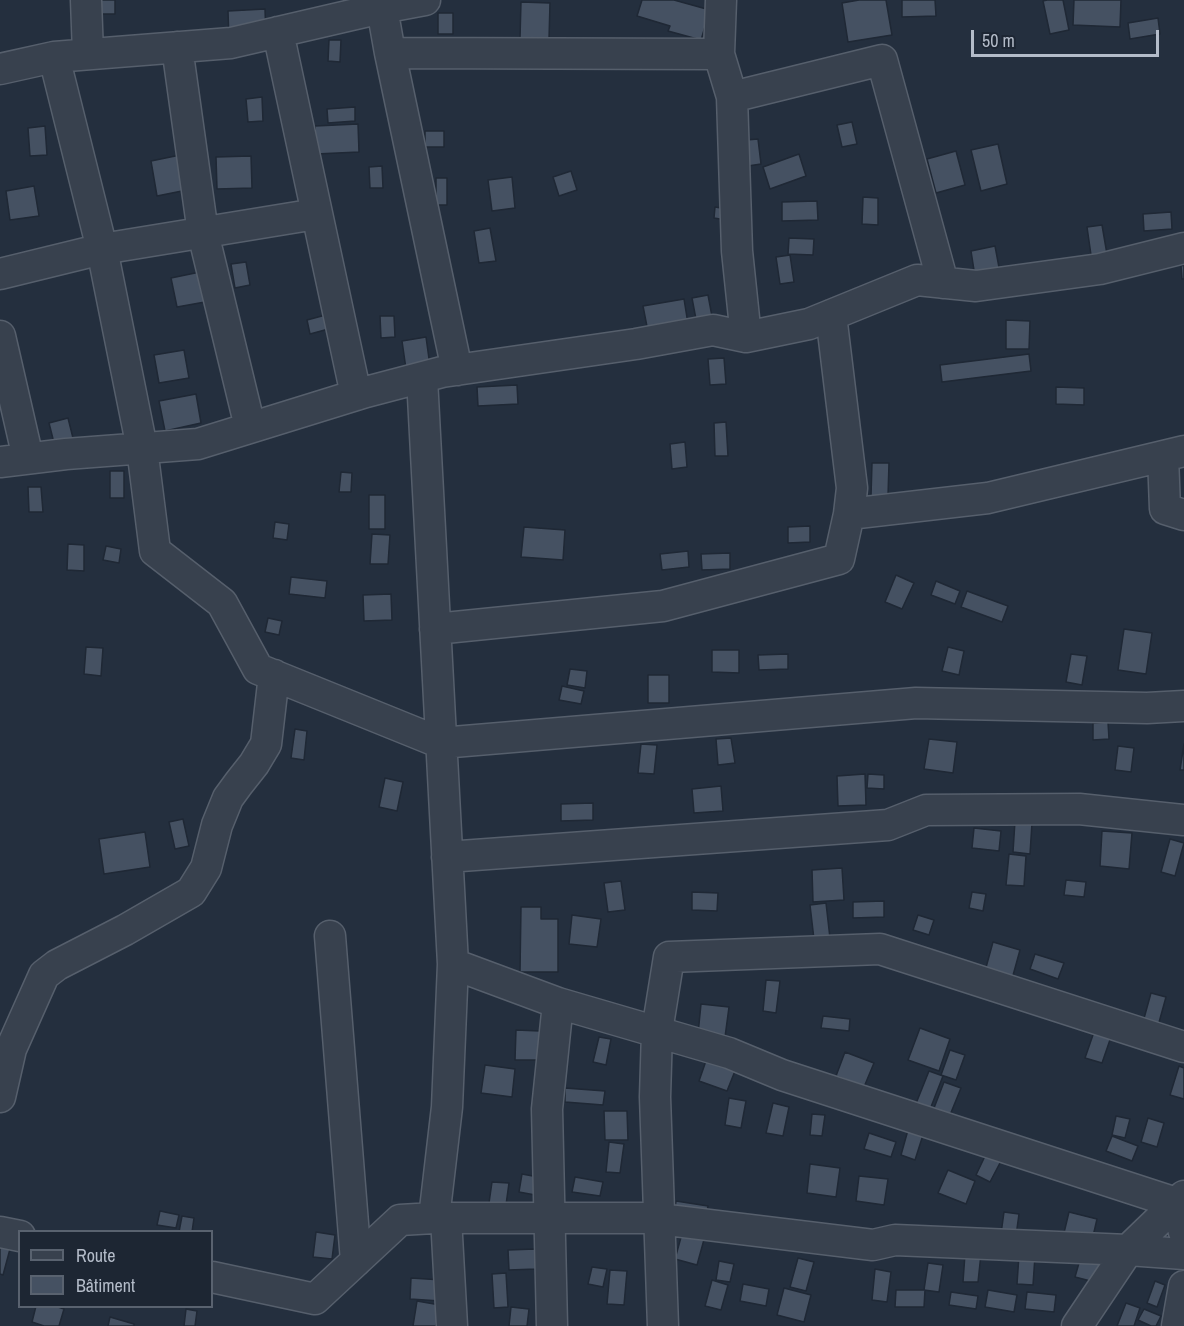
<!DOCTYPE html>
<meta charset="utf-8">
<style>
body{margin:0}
#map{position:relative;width:1184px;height:1326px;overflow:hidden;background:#242f3e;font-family:"Archivo Narrow",sans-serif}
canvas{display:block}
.legend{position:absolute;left:18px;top:1230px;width:195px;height:78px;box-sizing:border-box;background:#1d2633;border:2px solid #59626f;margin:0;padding:8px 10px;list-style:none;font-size:18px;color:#b4bcc9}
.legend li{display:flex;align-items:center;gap:12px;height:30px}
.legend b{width:30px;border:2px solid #59626f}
.scale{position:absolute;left:971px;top:30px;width:188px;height:27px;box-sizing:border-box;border:3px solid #b4bcc9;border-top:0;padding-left:8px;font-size:18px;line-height:21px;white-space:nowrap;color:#b4bcc9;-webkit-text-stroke:4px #1d2633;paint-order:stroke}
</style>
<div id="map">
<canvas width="1184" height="1326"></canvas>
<ul class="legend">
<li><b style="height:8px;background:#38414e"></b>Route</li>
<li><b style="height:16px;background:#455162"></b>Bâtiment</li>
</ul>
<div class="scale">50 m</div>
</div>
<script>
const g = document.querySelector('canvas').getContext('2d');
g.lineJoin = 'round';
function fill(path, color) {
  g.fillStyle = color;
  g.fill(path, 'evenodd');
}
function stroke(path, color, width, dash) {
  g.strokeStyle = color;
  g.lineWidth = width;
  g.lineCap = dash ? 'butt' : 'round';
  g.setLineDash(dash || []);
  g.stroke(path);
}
const building = new Path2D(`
 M99,0H115V14H99Z
 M642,0H674L710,10L701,40L668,31L670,26L637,16Z
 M859,0H886L892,35L848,42L842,3Z
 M902,0H935L936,16L902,17Z
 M1047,0H1063L1069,30L1050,34L1043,1Z
 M1074,0H1121L1120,27L1073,25Z
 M521,2L550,3L549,39L520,38Z
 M265,9L266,40L229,41L228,11Z
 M438,13H453V34H438Z
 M1158,18L1160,34L1130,39L1128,23Z
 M329,40H341L340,62L328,61Z
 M262,97L263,121L248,122L246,99Z
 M355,107V121L328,123L327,109Z
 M852,122L857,144L842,147L837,125Z
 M358,124L359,152L316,154L315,126Z
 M45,126L47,155L30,156L28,128Z
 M425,131H444V147H425Z
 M758,139L761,164L748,166L746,140Z
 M998,144L1007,184L981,191L971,150Z
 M956,151L965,185L936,193L927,159Z
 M185,154L192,189L157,196L151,161Z
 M799,154L806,176L770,189L763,167Z
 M251,156L252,188L217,189L216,157Z
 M382,166L383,188H370L369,167Z
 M571,171L577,190L559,196L553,177Z
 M512,177L515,208L492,211L488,180Z
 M436,178H447V205H436Z
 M34,186L39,216L10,220L6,191Z
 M863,197L878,198V225L862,224Z
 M817,201L818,220L782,221V202Z
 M715,207L721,208L732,221L714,218Z
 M1171,212L1172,229L1144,231L1143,214Z
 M1102,225L1108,260L1092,262L1087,227Z
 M490,228L496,261L479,263L474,231Z
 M789,238L814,239L813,255L788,254Z
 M995,246L1001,278L976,283L971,251Z
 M790,255L794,282L780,284L776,257Z
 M246,262L250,285L235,288L231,264Z
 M1184,265V279H1182L1181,266Z
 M200,272L205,302L177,307L171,278Z
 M708,295L714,327L698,330L692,298Z
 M684,299L689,330L649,337L643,306Z
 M333,313L336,327L310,334L307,320Z
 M380,316H394L395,337L381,338Z
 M1006,320L1030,321L1029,349H1006Z
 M426,337L430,366L406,369L402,341Z
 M184,350L189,378L159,383L154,355Z
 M1029,354L1031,371L942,382L940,365Z
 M724,358L726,384L710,385L708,359Z
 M517,385L518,404L478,406L477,387Z
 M1056,387L1084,388V405L1056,404Z
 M196,394L201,423L165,431L159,401Z
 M68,418L74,442L55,447L49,423Z
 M726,422L728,456H715L714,423Z
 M685,442L687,467L672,469L670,444Z
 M872,463H889L888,496H871Z
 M110,471H124V498H110Z
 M341,472L352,473L351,492H339Z
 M28,487H41L43,512H29Z
 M369,495H385V529H369Z
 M275,522L289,524L287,540L273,538Z
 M810,526V542L788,543V527Z
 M524,527L565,530L563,560L521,557Z
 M372,534L390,535L388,564H370Z
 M68,544L84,545V571L67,570Z
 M106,546L121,549L119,563L103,560Z
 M688,551L689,567L662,570L660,554Z
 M730,553V569L702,570L701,554Z
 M896,575L914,583L902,609L885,602Z
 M291,577L327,581L325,598L289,594Z
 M936,581L960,591L955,604L931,595Z
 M967,591L1008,606L1002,622L961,607Z
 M391,594L392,620L364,621L363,595Z
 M268,618L282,621L279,635L265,632Z
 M1124,629L1152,633L1146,674L1118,670Z
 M86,647L103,648L101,676L84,674Z
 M948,647L964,651L959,675L942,671Z
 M712,650H739V673L712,672Z
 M788,654V669L759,670L758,655Z
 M1071,654L1087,656L1082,685L1066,682Z
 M570,669L587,671L585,688L567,685Z
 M648,675H669V703H648Z
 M562,686L584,691L581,704L559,700Z
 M1108,722L1109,739L1093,740V723Z
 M295,729L307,731L304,760L291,758Z
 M731,738L735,763L718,765L716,739Z
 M929,739L957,742L953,773L924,769Z
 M641,744L657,745L654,774L638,773Z
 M1184,744V770H1180Z
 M1118,746L1134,748L1131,772L1115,770Z
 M865,774L866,805L838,806L837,776Z
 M868,774L884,775V789L867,788Z
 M385,778L403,782L397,811L379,807Z
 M721,786L723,811L694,813L692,789Z
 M593,803V820L561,821V804Z
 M183,819L189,846L175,849L169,822Z
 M1015,821L1032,823L1030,854L1013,852Z
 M974,828L1001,831L999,851L972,848Z
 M1102,831L1132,833L1129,869L1100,866Z
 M145,832L150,867L104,874L99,839Z
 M1170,839L1184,843L1175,876L1161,872Z
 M1009,854L1026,856L1024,886L1006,885Z
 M842,868L844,900L813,902L812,870Z
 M1066,880L1086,882L1084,897L1064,895Z
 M621,881L625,910L608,912L604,883Z
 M692,892L718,893L717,911L692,910Z
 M972,892L986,894L983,911L969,908Z
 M884,901V917L853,918V902Z
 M826,903L831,947L815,948L810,905Z
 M521,907H541V919H558V972H520Z
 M572,915L601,919L597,947L569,944Z
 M918,915L934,920L929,935L913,930Z
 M993,942L1020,950L1012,979L985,971Z
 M1035,954L1064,963L1058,979L1030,969Z
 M766,980L780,981L776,1013L763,1011Z
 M1151,993L1166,997L1158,1026L1143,1022Z
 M701,1004L729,1007L725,1037L698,1034Z
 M823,1016L850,1019L849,1031L821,1028Z
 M920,1028L950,1039L939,1071L908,1060Z
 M1095,1029L1112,1034L1102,1063L1085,1058Z
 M516,1030L540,1031L539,1060H515Z
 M599,1037L611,1039L606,1065L593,1062Z
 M950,1050L965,1055L956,1080L941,1075Z
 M845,1052L874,1063L864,1087L836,1076Z
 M708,1055L737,1066L727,1091L699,1081Z
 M485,1065L515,1069L512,1097L481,1093Z
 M1179,1066L1184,1068V1099L1170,1095Z
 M929,1071L943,1076L929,1112L915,1106Z
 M944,1082L961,1088L950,1115L934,1108Z
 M565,1088L605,1091L603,1105L565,1102Z
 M729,1098L746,1101L741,1128L725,1125Z
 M773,1103L789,1107L783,1136L766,1133Z
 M604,1111H627L628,1140H605Z
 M812,1114L825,1115L822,1136L810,1135Z
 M1116,1116L1130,1119L1125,1138L1112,1135Z
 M1148,1118L1164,1123L1157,1147L1141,1142Z
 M908,1130L923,1135L915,1160L901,1155Z
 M869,1133L896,1142L891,1157L864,1149Z
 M1112,1136L1138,1146L1132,1161L1106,1151Z
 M609,1142L624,1144L620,1173L606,1172Z
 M986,1154L1001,1161L990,1182L976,1175Z
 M810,1164L840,1168L836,1197L807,1193Z
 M948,1170L975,1181L966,1204L938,1193Z
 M522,1174L549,1179L546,1197L519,1192Z
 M859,1176L888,1179L884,1205L856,1201Z
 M575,1177L603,1182L600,1196L572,1192Z
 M492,1182L509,1183L505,1212L488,1210Z
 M676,1201L708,1206L705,1221L674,1216Z
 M160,1211L179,1215L176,1228L157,1225Z
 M1004,1212L1019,1214L1015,1243L1000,1241Z
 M1069,1212L1097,1219L1091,1245L1063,1237Z
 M182,1216L194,1218L192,1232H179Z
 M683,1230L705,1236L697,1265L675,1259Z
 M316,1232L335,1235L332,1259L313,1257Z
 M0,1246L10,1249L3,1275L0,1274Z
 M535,1249L536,1269L509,1270L508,1250Z
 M965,1254H981L978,1282H963Z
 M1019,1255L1035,1256L1033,1285L1017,1284Z
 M1081,1256L1111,1264L1106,1285L1075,1277Z
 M798,1258L814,1262L806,1291L790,1287Z
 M719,1261L734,1264L730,1282L716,1280Z
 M928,1263L943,1265L939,1292L924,1290Z
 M592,1267L607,1269L603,1287L588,1284Z
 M875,1269L891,1272L887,1302L872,1300Z
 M610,1270L627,1271L624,1305L607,1304Z
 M506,1273L508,1307L494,1308L492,1274Z
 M411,1278L442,1280L440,1301L410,1299Z
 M712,1280L728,1285L721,1310L705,1306Z
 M1155,1281L1165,1285L1157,1307L1147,1303Z
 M743,1284L769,1289L766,1306L740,1301Z
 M784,1288L811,1295L804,1322L777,1315Z
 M896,1290H925L924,1307H895Z
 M988,1290L1017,1295L1014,1312L985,1307Z
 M951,1292L978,1296L976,1309L949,1305Z
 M1027,1292L1056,1295L1054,1312L1025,1309Z
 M417,1301L440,1305L436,1326H413Z
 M1126,1303L1140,1308L1134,1326H1117Z
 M36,1306H55L64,1309L59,1326H44L32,1322Z
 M511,1307L529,1309L527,1326H509Z
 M186,1309L197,1311L195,1326H184Z
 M1144,1309L1161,1316L1156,1326H1151L1138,1320Z
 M110,1317L134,1324V1326H108Z`);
fill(building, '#455162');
stroke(building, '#1f2835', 1.5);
const minor = new Path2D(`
 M86,0L88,54
 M721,0L719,54L732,97L737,251L746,337
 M382,8L425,0
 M278,32L356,395
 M177,47L203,233L250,427
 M390,53L457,370
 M54,57L102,249L142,448L155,551L222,603L258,669L441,743L916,703L1147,708L1184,706
 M0,69L54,57L231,43L382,8L390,53L719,54
 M732,97L882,60L943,283
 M0,274L102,249L316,214
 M831,315L852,488L849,514
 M0,336L28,458
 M422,378L453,964L447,1107L434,1218
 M1163,456L1165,509L1184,515
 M0,462L66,454L198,444L366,392L442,372L636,344L713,330L746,337L809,324L917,280L976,286L1100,269L1184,248
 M435,629L663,606L839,559L849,514L988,498L1184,451
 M447,857L888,825L926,810L1079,809L1184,820
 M330,936L356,1261
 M453,964L558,1003
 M0,1097L11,1049L44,975L57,965L125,930L191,892L206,868L217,825L228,798L239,783L254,764L266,744L274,675
 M446,1218L452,1326
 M0,1232L20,1236
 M212,1277L315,1299L400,1220L434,1218H651L873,1245L895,1240L1128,1250L1184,1254
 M552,1326L547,1109L558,1003L729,1053L782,1075L1176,1203L1184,1232
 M663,1326L655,1097L657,1031L669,957L880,949L1184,1047
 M1077,1326L1128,1250L1184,1196
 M1177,1326L1184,1286`);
stroke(minor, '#565f6c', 33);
stroke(minor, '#38414e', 30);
</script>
